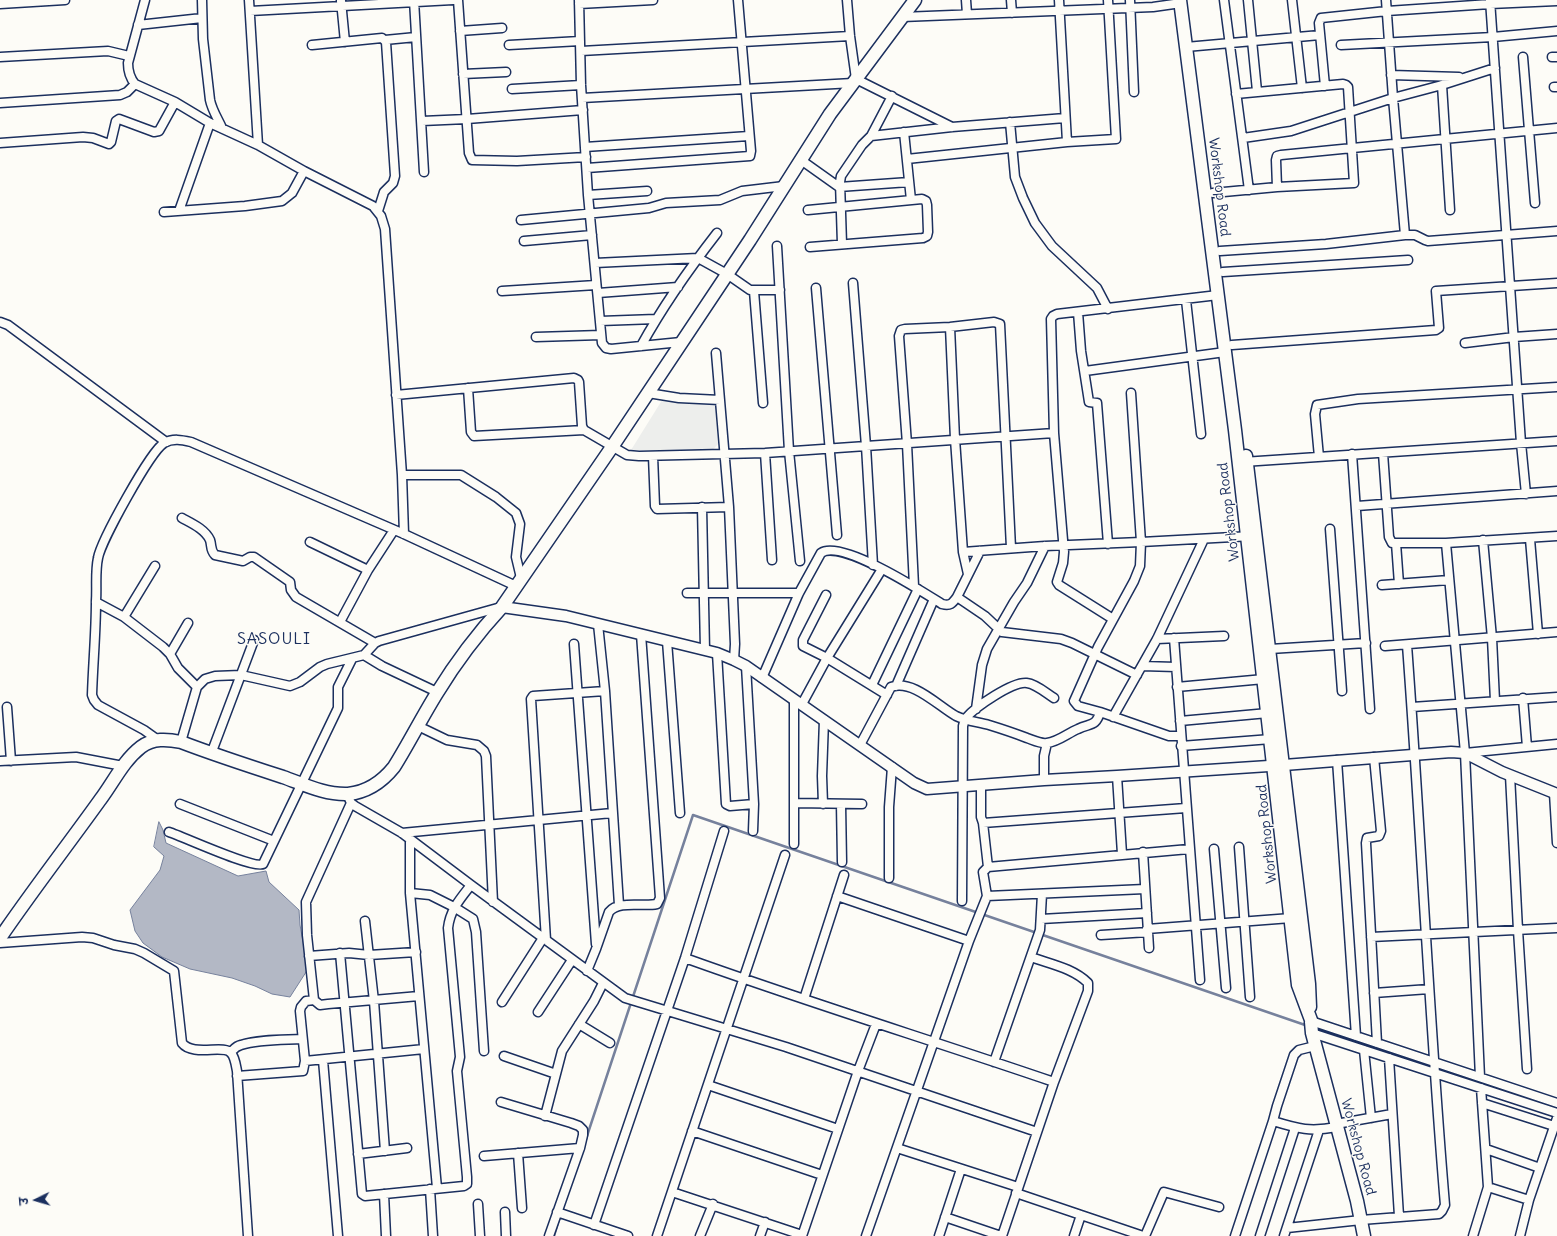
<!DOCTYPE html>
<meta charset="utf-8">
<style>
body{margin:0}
#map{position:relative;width:1557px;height:1236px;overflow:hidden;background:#fdfcf7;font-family:Delius,"Playpen Sans Deva",sans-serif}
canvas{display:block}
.north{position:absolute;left:16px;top:1180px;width:40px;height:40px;-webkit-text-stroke:3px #fdfcf7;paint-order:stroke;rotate:265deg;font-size:11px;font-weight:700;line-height:16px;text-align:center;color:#1b2f5e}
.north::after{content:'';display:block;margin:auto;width:14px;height:18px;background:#1b2f5e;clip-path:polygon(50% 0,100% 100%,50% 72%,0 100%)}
</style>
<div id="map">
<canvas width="1557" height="1236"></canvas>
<div class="north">उ</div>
</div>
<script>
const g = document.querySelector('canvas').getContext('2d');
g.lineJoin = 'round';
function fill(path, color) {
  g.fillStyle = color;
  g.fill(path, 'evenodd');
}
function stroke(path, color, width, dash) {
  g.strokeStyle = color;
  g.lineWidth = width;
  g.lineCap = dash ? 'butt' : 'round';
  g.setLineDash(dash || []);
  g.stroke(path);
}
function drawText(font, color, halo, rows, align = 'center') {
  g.font = font + ' Delius,sans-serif';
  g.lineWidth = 3;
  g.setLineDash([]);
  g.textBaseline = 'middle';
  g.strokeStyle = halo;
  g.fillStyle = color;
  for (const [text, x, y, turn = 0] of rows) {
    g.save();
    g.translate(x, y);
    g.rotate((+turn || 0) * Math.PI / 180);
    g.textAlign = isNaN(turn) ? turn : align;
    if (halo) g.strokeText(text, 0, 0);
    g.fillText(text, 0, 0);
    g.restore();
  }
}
fill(new Path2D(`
 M664,397L715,403L718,444L712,451L631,450Z`), '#edeeec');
const water = new Path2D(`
 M159,822L163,830L166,843L238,876L266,871L269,882L299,910L300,925L308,969L290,997L272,994L255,986L232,978L190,969L162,957L143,943L135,931L130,910L160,870L164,856L154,847Z`);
fill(water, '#b3b8c5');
stroke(water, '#76819c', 1);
stroke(new Path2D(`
 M1315,1028L1557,1109
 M586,1139L693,815L1308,1026
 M554,1236L560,1216`), '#76819c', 2.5);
const minor = new Path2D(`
 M145,0L128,63C128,71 130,78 135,84L175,102L210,123L258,145L304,171L373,206L381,216L385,229L402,475L404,534
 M202,0L203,39L210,100C212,110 218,119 222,128
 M249,0L258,145
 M414,0L424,172
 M458,0L469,153L472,160L517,161L586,157
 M579,0L581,85L588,195L602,343L606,348L611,349L681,342
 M847,0L850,36L856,79L952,127
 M966,0L967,14
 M1011,0L1012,13
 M1059,0L1067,142
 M1130,0L1134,92
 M1224,0L1249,190
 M1248,0L1257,91
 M1292,0L1302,88
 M1386,0L1393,98L1405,235
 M1490,0L1521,443L1526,494
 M341,1L345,42
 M0,4L65,0
 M579,4L653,0
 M250,11L453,0
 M902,17L1153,7L1181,3
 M138,25L202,18
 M460,31L502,28
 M385,40L416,37
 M312,45L382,38L386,42L395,176L393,183L384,192L378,211
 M509,45L580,41
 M1341,45L1493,37L1557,31
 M1186,47L1320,35
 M581,51L850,36
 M0,57L108,51L129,56
 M1523,57L1535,203
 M1552,57H1557
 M463,74L506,72
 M1391,75L1459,77
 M1442,85L1450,210
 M1325,86L1319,23L1321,18L1387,11L1490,4L1557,1
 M1554,87H1557
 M512,89L581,85
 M1236,94L1343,84L1346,85L1348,87L1354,183L1277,187
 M582,98L853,83
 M0,103L120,95L127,92L135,84
 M422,121L467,119L583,110
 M1010,122L1015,177L1023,198L1035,223L1052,246L1097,288L1108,309
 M904,132L911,200
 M871,136L892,96
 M1243,138L1291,131L1393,98L1442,85L1495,68
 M0,143L83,137L93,138L109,144L111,142L116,121L119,119L154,132L159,131L175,102
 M585,147L749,136
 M907,159L1067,142L1116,139L1108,0
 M801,160L839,187L909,182
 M587,168L750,156L751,151L738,0
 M1213,193L1277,187L1276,160L1277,156L1281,155L1557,128
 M588,195L647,191
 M808,210L922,199L926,201L927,205L928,232L927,236L923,238L810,247
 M179,211L210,123
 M164,212L245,206L282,201L292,193L304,171
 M521,220L649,208L666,203L720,200L742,191L784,186
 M524,241L592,235
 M842,244L840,182L841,176L862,145L871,136L952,127L1065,118
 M777,246L789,451L800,561
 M1220,251L1326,244L1405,235H1415L1425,240L1428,241L1557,231
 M595,263L698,258L727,274L750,290H780
 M1223,272L1408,260
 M853,283L866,446L873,565
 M816,288L837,535
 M502,291L596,285
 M754,291L763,403
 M598,293L678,287
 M1186,300L1201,434
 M1078,312L1081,351L1089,402L1097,403L1108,544
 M600,321L656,319
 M0,322L8,325L166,442
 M950,327L955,439L963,552L968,574
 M536,337L601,335
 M1465,343L1514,337L1557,334
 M1232,345L1436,330L1439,328L1436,291L1557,283
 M641,346C663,306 689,269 717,233
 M716,353L729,507L735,644L734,660
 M1085,371L1225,352
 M468,388L471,432L474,436L584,430
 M648,393L679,398L720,400
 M1131,393L1141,542L1140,566L1134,581L1098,647L1074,701L1078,706L1100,712L1169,736H1181
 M396,395L574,378L578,380L579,382L582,426L584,430L627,455L639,456L765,453L1054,433
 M765,453L772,560
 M1383,453L1389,537L1392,543H1446L1557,536
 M1352,454L1370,709
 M653,456L655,506L657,509L729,507
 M1319,457L1315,414L1317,405L1358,399L1557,387
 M1243,462L1557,441
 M402,475H461L496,497L516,513L520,524L516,557L521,578
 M1357,506L1557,491
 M702,507L705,650
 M182,518C191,523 205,529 210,540C212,546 210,550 215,555L243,561L250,557H254L290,582L291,590L296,597L375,643
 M1330,529L1342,691
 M1530,539L1538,634
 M1483,540L1492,638L1495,701
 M310,542L368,570
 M1396,543L1399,584
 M1446,543L1465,753L1480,1077
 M963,552L1045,546L1141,542L1252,536
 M1382,585L1449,580
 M914,586L907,444L899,336L901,330L905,329L950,327L994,322L1000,324L1011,548
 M687,593H799
 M826,595L803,640V646L827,658L887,695
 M957,597L985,616L1002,632L1061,639L1072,643L1137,675
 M96,602L124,617L163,647L170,654L178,668L197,687
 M124,617L155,566
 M1113,619L1059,585L1057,582L1063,563L1064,552L1054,433L1051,319L1053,316L1057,314L1218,295
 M340,622L368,570L394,530
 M598,624L605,691L619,905
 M1174,638L1200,980
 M1157,639L1224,636
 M667,641L680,813
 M574,644L596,944
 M1385,646L1557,632
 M1270,649L1366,643
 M717,653L726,804L730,806L754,804
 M170,654L188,623
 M364,655L382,666L437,692
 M746,666L754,804L753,831
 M1142,666L1176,667
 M762,678L799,593L821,553C841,539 923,592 942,604C950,606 952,604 957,597L980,551
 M872,685L918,589
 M896,686L934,599
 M1177,687L1264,679
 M1523,698L1527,747
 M802,704L827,658L882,569
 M7,707L11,761
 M1412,707L1557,697
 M976,709L982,665L987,649L1014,602L1027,583L1045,546
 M1113,717L1157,639L1204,539
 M1180,721L1268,713
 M418,726L447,740L477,745L484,751L486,756L493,902
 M158,740L144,730L98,705L94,700L92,695C93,663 96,632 96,601C97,587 95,572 98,558C101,541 150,452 164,443C173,438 182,440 191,442L404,534L516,586
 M181,742L197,687L205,679L215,676L241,675L290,686L300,682L320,667L327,664L364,655L375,643L379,641L501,607
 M860,745L891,687C913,679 938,706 956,716C966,721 978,722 989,725C1002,729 1014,733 1027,738C1033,740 1040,744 1047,743C1058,742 1068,733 1078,729C1090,723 1096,727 1100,712
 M1181,746L1271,739
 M1465,753L1557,744
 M211,754L254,640
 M1374,757L1381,831L1379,836L1367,838L1366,843L1377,1043
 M1337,760L1356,1036
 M0,761L76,757L123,766
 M1510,775L1518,930L1527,1069
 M1117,776L1122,854
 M1044,780V756L1047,743
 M981,785V817L983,823L1186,808
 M1554,793L1557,843
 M347,794L351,803L355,806L402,833L471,885L625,998L786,1047L1037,1132
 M351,803L306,902L307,935L314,1000L320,1005L328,1004L419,996
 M795,803L862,804
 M180,804L274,841
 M823,804L822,776L824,720
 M841,804L842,862
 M983,823L988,867
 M169,832C184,837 253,869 263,864L338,708V687L352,659
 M402,833L612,813
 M410,840V893L437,1188
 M794,844V700
 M1239,847L1250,997
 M1214,849L1226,988
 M1143,852L1149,948
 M889,878V807L892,767
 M410,893L430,895L454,907L473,919L476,932L484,1051
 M837,896L969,941
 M987,896L983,872L988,867L1189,849
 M962,901L963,726C964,723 964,720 966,718C975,707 1013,681 1027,683C1036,684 1046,693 1054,698
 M1041,919L1147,913
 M365,921L374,1001L385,1151
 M1147,929L1291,918
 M1101,935L1148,932
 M1371,937L1557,928
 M546,940L531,699L533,696L605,691
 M0,943L82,937L93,938L114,945L135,949L144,953L174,971L182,1043C193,1057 224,1044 231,1053C235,1057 236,1066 237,1071L248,1236
 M340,953L362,1194L365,1196L375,1195L464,1186L467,1184V1177L457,1071L460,1057L448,928C450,910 460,899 471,885
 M309,956L349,953L369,955L416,952
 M685,958C807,1002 931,1040 1054,1082
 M587,971L596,949L609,912C619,900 642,907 657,904L660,898L641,634
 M1374,993L1429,989
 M804,999L844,875
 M502,1002L543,938
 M538,1012L572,960
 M1311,1021L1557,1103
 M579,1024L610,1043
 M1312,1033L1557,1113
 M1315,1046L1299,1050L1294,1055L1277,1106L1273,1121C1299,1129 1310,1132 1337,1127
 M1364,1050L1371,1118
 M231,1052C234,1049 236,1046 241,1045C260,1039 283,1040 302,1039
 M504,1056L556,1074
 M1389,1058L1399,1216
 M323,1060L338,1236
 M305,1061L424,1049
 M994,1062L1040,930L1042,894
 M237,1076L303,1071L305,1061L300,1011L301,1007L306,1001L314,1000
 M708,1085L838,1129
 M1481,1088L1488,1187L1529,1200
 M501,1102L571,1123L579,1126L583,1130V1135L580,1148L549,1236
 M1482,1103L1554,1126
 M545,1116L562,1051L594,1001L603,983
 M1336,1124L1392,1114
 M692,1131L822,1175
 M897,1148L1018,1187
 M1486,1149L1540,1168
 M518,1153L522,1208
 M358,1154L407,1148
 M484,1156L580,1148
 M430,1189L433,1236
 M672,1192L802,1235
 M1016,1193L1143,1236
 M384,1194L386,1236
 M478,1204L480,1236
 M505,1212L506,1236
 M557,1212L628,1236
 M945,1217L1001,1236
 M594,1225L685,958L724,831
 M1287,1228L1361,1220L1439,1214L1442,1211L1445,1205C1429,1018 1421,831 1407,645
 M657,1236L785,855
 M700,1236L713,1204
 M760,1236L765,1222
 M802,1236L858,1071L876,1024
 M866,1236L969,941L987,896L1145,889
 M939,1236L961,1169
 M1002,1236L1054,1082L1088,991V983C1073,968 1050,964 1031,957
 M1074,1236L1081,1215
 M1145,1236L1164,1192L1219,1207
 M1235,1236L1273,1121
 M1260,1236L1295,1128
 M1284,1236L1319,1130
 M1473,1236L1488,1187
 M1520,1236L1529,1200L1557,1118`);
const tertiary = new Path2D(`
 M502,607L566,616L717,653L734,660L746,666L914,783L927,789L1044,780L1117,776L1284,765L1451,752L1465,753L1502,772L1557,794`);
const secondary = new Path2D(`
 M1180,0L1235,430L1298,985L1311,1020
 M1246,456L1309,984L1310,1007
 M0,938C32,891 67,846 100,800C113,783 123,761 141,747C153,738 167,739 181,742C215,755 249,766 283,777C303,784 325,795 348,794C368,792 382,782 394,767C409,743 422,717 437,693C456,662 478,633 502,607L612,447L750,240L830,114L915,0
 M1311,1022L1312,1033L1357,1201L1364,1236`);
stroke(minor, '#1b2f5e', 11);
stroke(tertiary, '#1b2f5e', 13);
stroke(secondary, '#1b2f5e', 15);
stroke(minor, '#fdfcf7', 8);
stroke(tertiary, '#fdfcf7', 10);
stroke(secondary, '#fdfcf7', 12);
drawText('14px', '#1b2f5e', '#fdfcf7', [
 ["Workshop Road",1219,187,83],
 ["Workshop Road",1229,512,-97],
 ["Workshop Road",1267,834,-96],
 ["Workshop Road",1358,1147,75]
]);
g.letterSpacing = '1px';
drawText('16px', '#1b2f5e', '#fdfcf7', [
 ["SASOULI",274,639]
]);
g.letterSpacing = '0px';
</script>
